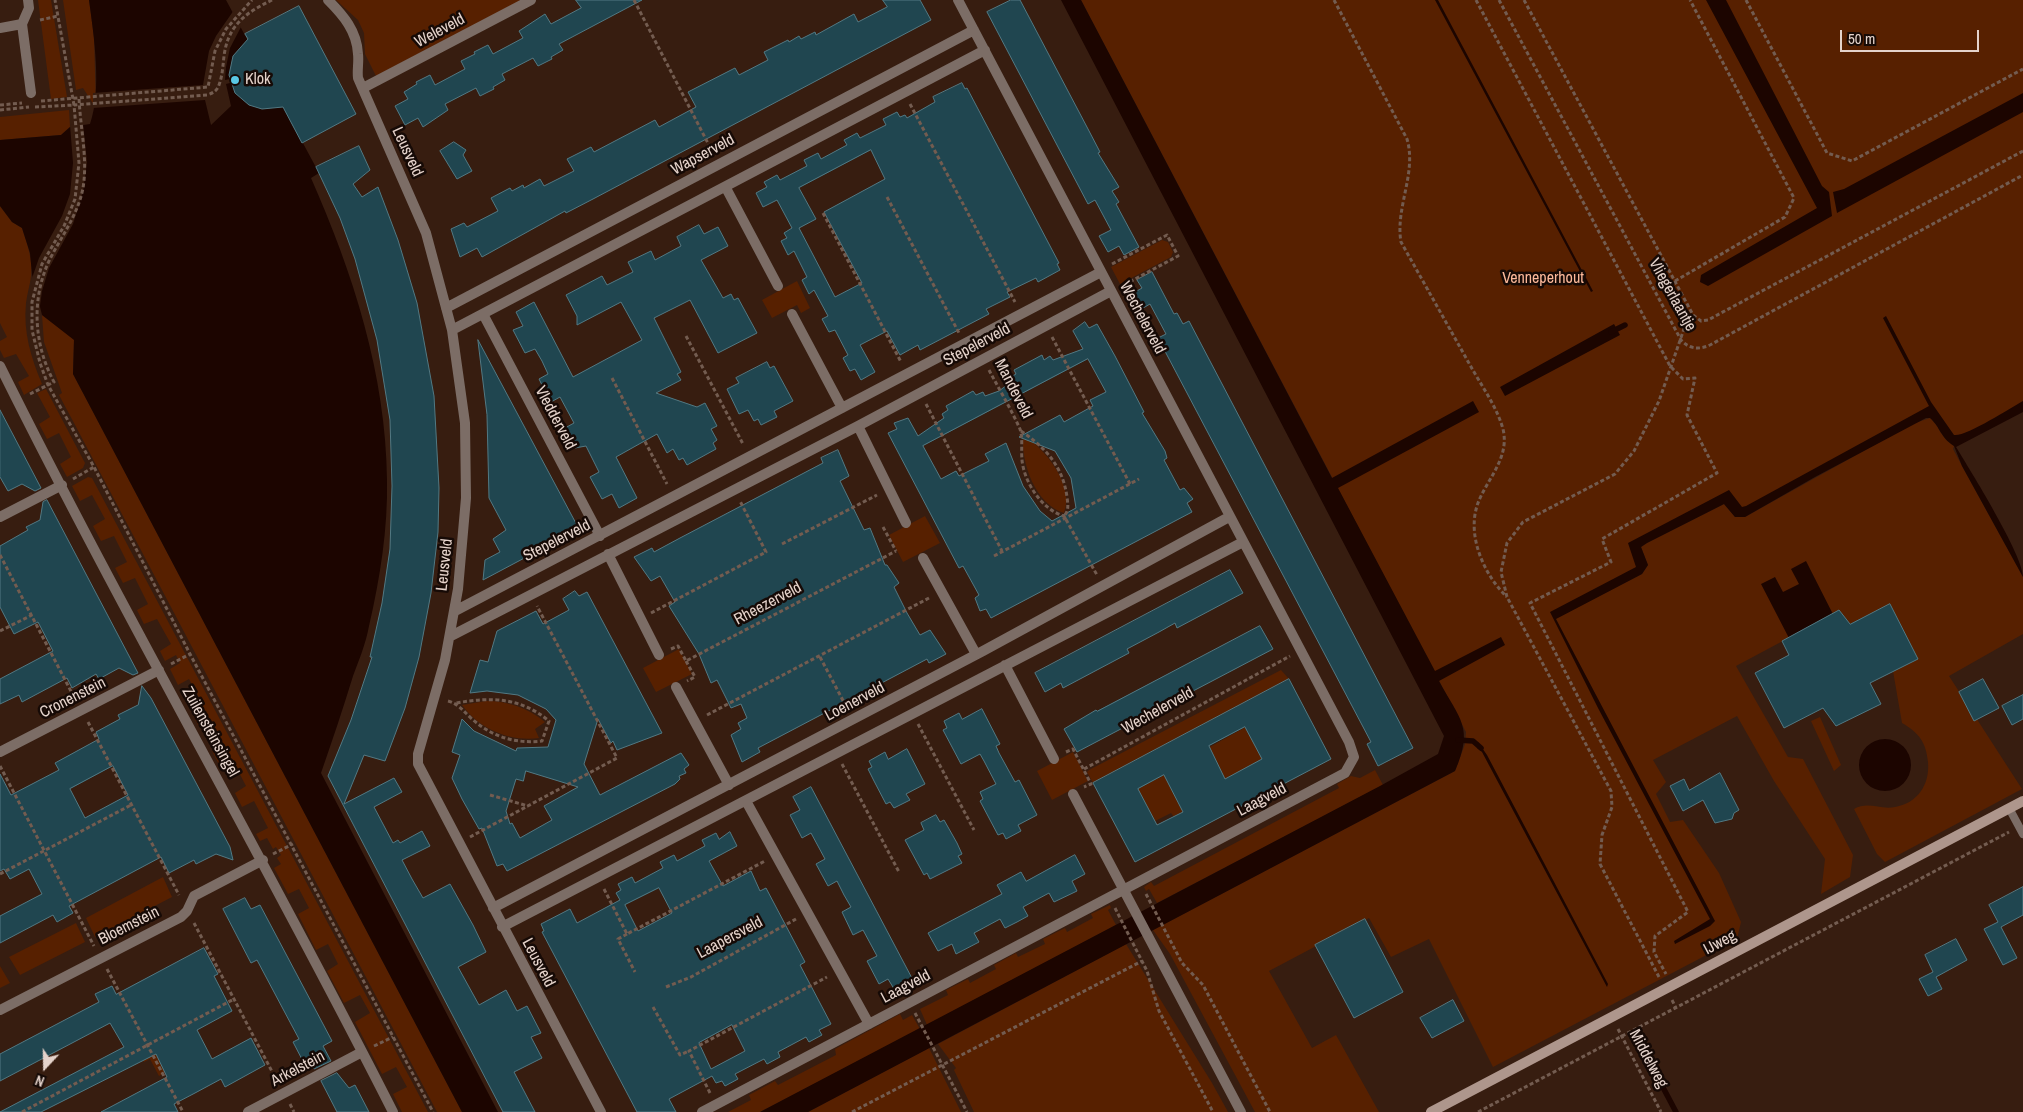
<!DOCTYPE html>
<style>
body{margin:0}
#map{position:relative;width:2023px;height:1112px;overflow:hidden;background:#371d10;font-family:"Archivo Narrow",sans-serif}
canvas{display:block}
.north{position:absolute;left:20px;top:1042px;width:50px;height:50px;-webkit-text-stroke:4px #160a06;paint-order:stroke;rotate:201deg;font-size:14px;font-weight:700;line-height:20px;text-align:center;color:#e5d3cb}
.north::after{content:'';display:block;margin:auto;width:18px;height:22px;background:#e5d3cb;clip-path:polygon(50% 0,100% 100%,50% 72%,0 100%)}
.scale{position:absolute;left:1840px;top:30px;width:139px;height:22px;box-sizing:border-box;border:2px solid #e5d3cb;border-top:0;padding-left:6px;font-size:15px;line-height:18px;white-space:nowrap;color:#e5d3cb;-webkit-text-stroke:4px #160a06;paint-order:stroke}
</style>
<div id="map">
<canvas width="2023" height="1112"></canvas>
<div class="north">N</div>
<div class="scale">50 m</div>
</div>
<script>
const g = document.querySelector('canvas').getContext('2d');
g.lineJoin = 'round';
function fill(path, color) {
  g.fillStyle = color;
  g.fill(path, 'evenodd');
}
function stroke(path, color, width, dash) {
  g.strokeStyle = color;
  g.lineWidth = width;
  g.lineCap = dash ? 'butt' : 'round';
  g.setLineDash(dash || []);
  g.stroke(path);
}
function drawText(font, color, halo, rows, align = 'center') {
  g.font = font + ' "Archivo Narrow",sans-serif';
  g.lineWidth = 5;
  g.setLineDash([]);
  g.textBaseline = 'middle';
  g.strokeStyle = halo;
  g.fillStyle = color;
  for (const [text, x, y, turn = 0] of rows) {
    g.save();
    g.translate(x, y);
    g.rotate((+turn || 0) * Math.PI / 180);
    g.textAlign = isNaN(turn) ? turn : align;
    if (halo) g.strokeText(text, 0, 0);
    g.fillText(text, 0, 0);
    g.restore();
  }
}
fill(new Path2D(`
 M38,0H51L67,97L51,99Z
 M63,0H89L94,37L96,108L83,88L76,90Z
 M336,0H522L376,76L365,54L364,33L358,20Z
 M1081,0H2023V406L1954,443L1931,409L1737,516L1726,497L1636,545L1646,565L1557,615L1559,617L1642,574L1648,565L1641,547L1647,543L1724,504L1735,517H1745L1912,424L1930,418C1941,428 1940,437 1954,446L1953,449L1962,466L2023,577V634L1949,676L2022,789L1885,862L1877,854L1854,809C1868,801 1880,810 1895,807C1918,803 1930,784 1928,762C1926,742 1919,733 1902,723L1893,671L1918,659L1890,604L1850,624L1839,611L1736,666L1788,757L1803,759L1853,855L1850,877L1821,894L1825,859L1774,781L1737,716L1653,760L1666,782L1656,794L1670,822L1683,820L1719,873L1741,922L1737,939L1493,1067L1429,939L1391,957L1369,918L1269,971L1312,1048L1336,1035L1379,1112H1255L1170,954L1153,930L1455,771L1465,744L1466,732Z
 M69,110L70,127L61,135L0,140V117Z
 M0,206L12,222L22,228C27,244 33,259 31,276C30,285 27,294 26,303C23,332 31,358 42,384L24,395L18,382L29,376L16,354L4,358L0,350V341L7,337L0,323Z
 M1162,240L1168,242L1173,252L1171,257L1120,284L1111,267Z
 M797,281L810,308L801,313L797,305L772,318L762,300Z
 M42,315L74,339L73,374L462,1112H437L74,423L59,395L62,393L44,342Z
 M46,389L85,463L83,468L67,477L60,464L71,457L59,433L47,439L39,424L50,417L37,393Z
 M1023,435C1045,448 1075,486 1064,513C1035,504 1021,463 1023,435Z
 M88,477L92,478L428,1112H402L393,1094L407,1087L396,1067L382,1074L355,1022L370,1013L360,995L344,1003L327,971L338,964L328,944L316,950L298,914L309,908L299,889L288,894L274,868L281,864L277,858L281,855L276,847L273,849L267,838L260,841L256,834L268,828L254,801L242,807L235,793L246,786L234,763L220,766L212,751L224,745L211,720L198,725L191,711L202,703L189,679L178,685L170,669L180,663L176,655L165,661L160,651L171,644L157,619L144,624L137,610L148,604L135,578L123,583L115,568L127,562L114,536L101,541L93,526L105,519L92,495L80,501L72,486Z
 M925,516L940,543L903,562L889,535Z
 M679,649L692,674L656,692L643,668Z
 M1281,670L1289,679L1093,783L1087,772L1089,770Z
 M486,701C508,701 528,708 545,722L535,729L539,738C510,742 479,729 462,705Z
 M1820,717L1841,765L1834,771L1811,721Z
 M1249,725L1318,735L1174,817L1171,813L1155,821L1157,826L1139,830L1122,839L1105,806Z
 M1073,752L1088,781L1052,800L1037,771Z
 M1375,770L1383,785L1157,903L1149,889L1146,891L1144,887L1151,882L1154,886L1339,788L1337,784L1351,776L1360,778Z
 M163,877L172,897L95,937L86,918Z
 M1110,905L1111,908L1108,910L1116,925L927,1025L920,1009L948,995L946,990L968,979L970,983L996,969L994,965L1016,953L1018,957L1045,944L1043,939L1065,928L1067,932L1093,918L1091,914Z
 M76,923L85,942L20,975L9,957Z
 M1126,944L1212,1083L1228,1112H974L954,1070L956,1068L938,1044Z
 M0,966L10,983L0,988Z
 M900,1014L903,1020L912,1015L920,1029L760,1112H728L751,1100L749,1095L775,1081L778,1085L836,1055L835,1049Z
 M137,1017L166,1072L159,1076L150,1059L144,1062L132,1039Z
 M929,1048L961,1112H808Z`), '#572000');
fill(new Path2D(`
 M89,0H226L319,173L311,178C353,273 386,375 387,480C388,528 380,579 369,626C366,643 359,660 353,676C343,709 332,741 321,773L498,1112H462L73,374L74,340L42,315L32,274L30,253L22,228L12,222L0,206V140L61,135L70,127L90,124C102,89 94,37 89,0Z
 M1061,0H1081L1332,478L1473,401L1479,412L1338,488L1435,671L1501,637L1505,645L1439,681C1460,720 1474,727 1455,771L808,1112H760L1380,786L1438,754L1444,736Z
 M1435,0H1438L1593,291L1591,292Z
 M1706,0H1726L1822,186L1829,192L1832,216L1708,286L1700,282L1701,275L1817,208Z
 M2023,93V112L1837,213L1833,192L1844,189Z
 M1886,316L1931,402L1954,435C1966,437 2010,408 2023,401V412L1956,447C1970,470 2023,555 2023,577L1962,466L1954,446C1940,437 1941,428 1930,418H1926L1815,477L1745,517H1735L1724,504L1647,543L1641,547L1648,565L1642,574L1556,619L1715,921L1710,926L1675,944L1674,941L1710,919L1598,708L1550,612L1636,567L1628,543L1729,490L1742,507L1746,506L1929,406L1883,318Z
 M1614,324L1620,335L1505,396L1500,387Z
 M1806,561L1841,630L1791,642L1761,584L1775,577L1783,592L1799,584L1791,569Z
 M1859 765a26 26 0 1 1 52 0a26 26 0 1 1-52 0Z
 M1478,742L1487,755L1608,984L1607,987L1482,752L1477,748Z`), '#1c0500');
fill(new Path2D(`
 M234,10L241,27L230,48L226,67L225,80L230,79V83L226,84L231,106L211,125L205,100L93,108V93L203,85L209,51L216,36Z
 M83,123L87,162L83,192L73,224L49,268L42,291L39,313L31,281L39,258L62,216L70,194L73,163L70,125Z`), '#371d10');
stroke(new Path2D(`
 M1611,332L1625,325
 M1458,740L1473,741L1481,748
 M1658,1078L1676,1112`), '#1c0500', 5.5);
const building = new Path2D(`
 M576,0H642L559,44L563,50L551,57L552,59L538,66L533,58L502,74L505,80L493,87L494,89L480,96L476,88L445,104L448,110L423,127L418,118L405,125L395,106L408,99L404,92L417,84L416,82L430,75L435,85L465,69L461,61L475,54L474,52L488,45L493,54L523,38L519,31L545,14L551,24L581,8Z
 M883,0H920L931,20L593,199L566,213L565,211L482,257L477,248L460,257L451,229L464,223L467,227L498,211L491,198L510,188L512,191L523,185L524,188L540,179L544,186L574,171L567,159L591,147L594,152L655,120L659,127L696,107L688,92L735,68L739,75L768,60L764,52L788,40L789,42L799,36L801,39L815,32L816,35L854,14L858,22L887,7Z
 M1011,0H1020L1088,129L1100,152L1098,153L1119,187L1112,191L1119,202L1116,204L1139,247L1124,255L1119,246L1108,252L1099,236L1111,230L1095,200L1088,204L987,12Z
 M299,6L356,114L302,143L283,107L262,109L249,105L235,93L229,75L233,56L248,39L245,34Z
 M962,83L965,89L967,88L1019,187L1059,263L1057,264L1060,270L1038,282L1036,278L1007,292L1010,297L986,309L989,314L920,350L918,345L900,355L887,331L860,345L875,372L861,380L855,369L850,371L843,358L848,355L835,330L829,332L822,319L828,316L814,290L809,294L802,280L807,277L794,251L788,255L781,241L787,238L784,233L792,228L777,200L763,207L756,193L767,187L764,182L777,175L780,180L807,166L804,160L818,153L821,159L847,145L844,140L857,133L860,138L886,125L883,119L897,112L900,117L905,115L907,118L935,102L933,97ZM871,150L885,179L824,212L862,283L835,297L799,228L816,219L799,188Z
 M454,142L466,150L463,155L472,171L457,179L440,151Z
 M359,146L370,170L353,184L362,197L378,187L398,240L417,303L434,396L439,488L438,532L431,593L419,657L405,708L385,761L364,755L344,804L394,778L402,792L374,807L393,843L398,840L400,843L422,831L430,846L402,860L412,879L423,898L450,884L473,925L486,952L458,967L479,1005L506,990L517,1011L527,1006L541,1033L531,1037L542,1058L514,1072L535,1112H503L328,776L351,720L372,657H370L382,603L390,549L392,486L390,420L377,340L355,259L340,218L316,167Z
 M699,225L704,234L718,227L728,246L701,260L723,298L731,294L734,300L738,298L757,333L718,353L690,300L654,318L681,372L677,374L681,380L656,393L697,407L705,403L717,426L711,429L717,440L713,443L716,449L687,465L683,458L679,460L673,449L667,453L657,434L616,457L637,498L619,508L612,494L602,499L590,477L599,472L586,446L575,448L565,428L574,423L560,397L551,402L545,391L539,379L548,374L542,361L535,349L525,353L513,330L523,326L516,312L534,302L573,377L642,340L621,302L577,325V316L566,295L602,276L607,285L633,272L628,262L651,251L655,260L681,246L677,237Z
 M1152,272L1174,314L1177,313L1183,324L1189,321L1413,748L1378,766L1367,744L1371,742L1158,338L1166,334L1150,304L1138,311L1130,295L1142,288L1137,280Z
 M1085,322L1089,328L1097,324L1115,356L1144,412L1142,413L1165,451L1167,458L1164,460L1180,490L1184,488L1193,499L1187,503L1192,512L991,618L986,609L980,611L975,598L979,595L963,566L959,568L888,433L897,429L894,423L908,418L918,436L944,418L942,414L948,410L946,406L973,391L976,395L983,392L985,396L999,391L1011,382L1009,378L1016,374L1014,370L1042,355L1044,360L1050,356L1053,360L1083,349L1073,331ZM1088,359L1106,392L1090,400L1093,406L1064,422L1060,415L1019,437L1055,451L1071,478L1076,508L1052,521L1040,511L1023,486L1006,443L985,454L989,461L959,476L956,471L941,479L923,446Z
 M478,340L579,529L483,580L485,560L500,552L493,539L506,530L489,498L487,415Z
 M767,362L770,368L774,366L793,401L774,411L777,417L761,425L758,419L754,421L748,410L739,414L727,389L739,383L736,378Z
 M0,410L41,488L35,491L22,484L8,491L0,477Z
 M838,450L849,476L840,481L864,530L870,528L885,565H887L899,583L894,587L907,613L920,635L930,630L946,654L929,663L927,659L874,687L758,748L760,752L742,762L731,735L741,729L738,723L747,718L741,704L731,708L717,680L711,683L699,654L669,606L675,602L660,576L651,581L634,557L652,548L654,552L680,538L823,463L821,458Z
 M47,500L138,673L133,675L119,668L99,679L96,674L72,688L67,678L22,702L19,695L0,704V679L53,651L38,622L14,634L0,607V546L28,530L26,527L40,520L43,502Z
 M1230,570L1243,593L1177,628L1175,623L1159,632L1127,649L1129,653L1063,688L1061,683L1045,692L1035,673Z
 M575,591L579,596L587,592L662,733L617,750L613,741L611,743L598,719L584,764L600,795L681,753L689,765L684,769L686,773L679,776L680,779L675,784L507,871L503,864L497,866L482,828L479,829L462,799L452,778L460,755L452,752L462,719L474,731L516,751L517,748L548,747L556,720L546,709L518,695L487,691L470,693L480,660L488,662L497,631L536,611L543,624L569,610L563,599ZM526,771L578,787L544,806L552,820L520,838L512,823L510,824L506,811L516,779L523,781Z
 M1890,604L1918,659L1870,683L1881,704L1836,726L1823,708L1784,728L1755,673L1789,655L1782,641L1839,610L1850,624Z
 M1260,626L1273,649L1077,752L1064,729L1096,710L1097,711Z
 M1289,679L1331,759L1135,862L1093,783ZM1245,727L1262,759L1225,779L1209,746ZM1164,775L1183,812L1157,825L1138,789Z
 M1983,679L1999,708L1974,721L1959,692Z
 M142,686L151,698L230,847L233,860L216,854L196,864L194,860L169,873L161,857L69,906L73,913L57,922L53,915L0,943V916L42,894L29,869L10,879L4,869L0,871V774L11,795L59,770L55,763L99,739L96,732L120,719L118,715L138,705ZM113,766L128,795L85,818L70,789Z
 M2023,695V719L2012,725L2002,706Z
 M982,709L1000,744L996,746L999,753L1015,782L1019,780L1037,815L1018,825L1021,831L1006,839L1003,833L998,835L980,801L983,799L980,792L996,784L984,761L980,754L961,764L943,730L947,728L944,721L959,713L962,719Z
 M907,749L925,784L906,794L910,800L894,808L890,802L886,804L874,781L868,769L872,767L869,761L885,752L888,759Z
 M1720,773L1739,810L1734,813L1732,819L1715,823L1703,800L1683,811L1670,786L1684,779L1689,790Z
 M811,787L914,982L896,992L888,979L879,984L867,961L877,956L863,930L853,935L842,912L851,907L844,895L837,881L828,886L816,864L825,859L811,833L802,838L790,815L800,810L793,797Z
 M936,815L940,822L944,820L957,843L962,854L958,856L962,863L930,879L927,873L924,875L905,840L924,830L921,823Z
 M730,832L737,846L709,861L723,886L751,871L760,891L766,888L805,962L800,965L831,1024L819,1030L822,1035L809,1042L806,1037L778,1052L780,1057L767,1064L764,1059L735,1074L738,1079L725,1086L722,1081L716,1083L712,1076L669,1099L676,1112H637L542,932L544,931L541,924L570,909L577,923L620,900L616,893L621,890L618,884L632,877L635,883L663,868L660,862L674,855L677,861L705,846L702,840L716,833L719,839ZM659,888L672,913L638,931L625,905ZM732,1025L745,1051L711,1069L699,1043Z
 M1075,855L1085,874L1072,881L1077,891L1054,902L1049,893L1023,907L1028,916L1017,922L1005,928L1000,919L974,933L979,942L956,954L952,944L938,951L928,933L1002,894L997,885L1021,872L1026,881Z
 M2023,887V915L2001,927L2017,958L2003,965L1984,929L1998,922L1989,905Z
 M245,898L251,909L260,905L332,1041L323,1046L331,1061L314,1069L313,1066L307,1069L293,1042L299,1039L283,1009L257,960L251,963L223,909Z
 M1365,919L1403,992L1354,1018L1315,945Z
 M1956,939L1967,960L1936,977L1942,989L1928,996L1919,979L1933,972L1925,955Z
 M204,948L218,974L214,976L232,1011L197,1030L212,1059L251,1038L265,1065L225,1087L221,1079L195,1093L174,1104L178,1112H101L167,1077L156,1054L41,1112H0L124,1047L110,1023L0,1081V1054L99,1002L95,994L112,986L116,994Z
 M1453,1000L1464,1021L1432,1038L1420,1018Z
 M337,1073L349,1088L355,1085L369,1112H337L321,1081Z`);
fill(building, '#204650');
stroke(building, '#527983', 1);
stroke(new Path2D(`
 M272,0C258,7 244,14 234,28C220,49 226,66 219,85C217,91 213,93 207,95L74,105L79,163L75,199L64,226L42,264L32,302V330L40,363L48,385L94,467L190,654L433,1112
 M634,0L713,153
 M1334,0L1407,139C1417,173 1395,208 1401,242C1424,283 1447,324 1470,365C1481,385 1497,407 1503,429C1510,458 1487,479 1478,503C1466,535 1484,575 1507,597
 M1476,0L1670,366L1683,379L1695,378L1687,415L1717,473L1602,539L1611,562L1530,603L1688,912L1655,936L1654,952L1666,974
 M1499,0L1681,340C1689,349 1699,350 1710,345L2023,175
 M1524,0L1693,315L1701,321L1708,320L2023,151
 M1746,0L1827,153L1852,161L2023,69
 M40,20L58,16
 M41,101L208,87L215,51L226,29L252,0
 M910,104L1015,302
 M0,105L22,103
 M35,107L74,105L55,0
 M0,110L29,107
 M887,197L959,333
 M823,213L901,362
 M1112,264L1167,235L1178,256L1122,286
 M1675,281L1785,217L1794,198L1690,0
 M686,336L743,444
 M1052,337L1130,484
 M989,370C999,389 1011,409 1020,429C1023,438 1021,450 1022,460C1024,482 1042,510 1064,516L1097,575
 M612,378L667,484
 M30,394L54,382C33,343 31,296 51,257C63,234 78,214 83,188C88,158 80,127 79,97
 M926,404L1002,551
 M1021,431C1046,448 1063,467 1067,497C1068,505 1069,511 1064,516
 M73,479L94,467
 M883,527L896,551
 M782,544L877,495
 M0,555L75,699
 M994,556L1139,479
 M651,613L766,552L740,501
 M0,631L32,615
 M671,649L678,646L686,661L896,551
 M820,657L847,708
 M686,661L695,677L687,681
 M171,664L190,654
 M448,701C459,704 464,712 472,719C492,737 516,744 542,741L549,721C520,697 491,697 456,703
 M707,715L929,598
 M88,722L179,895
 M918,724L974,830
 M1066,752L1073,749L1091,784L1084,787
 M842,764L899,872
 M0,766L94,946
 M1084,769L1290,656
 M490,795L528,806
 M470,837L617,758L537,606
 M273,854L293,844
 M0,874L131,805
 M604,889L627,934L765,861
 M1146,894L1182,963L1203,985L1270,1112
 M1115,908L1147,971L1159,1011L1213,1112
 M194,923L277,1081
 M627,934L618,939L635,972
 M107,969L183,1112
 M1659,977L1600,864L1602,835L1612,807L1611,791L1507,597L1501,572L1507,543L1523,522L1615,474L1634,451L1659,401L1684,329L1693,315
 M666,987L691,977L796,919
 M1672,1000L1676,1008
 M653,1007L680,1055L689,1051
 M915,1013L967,1112
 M1618,1029L1661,1112
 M374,1046L393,1037
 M710,1093L689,1051L827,977
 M290,1104L294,1112
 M22,1112L234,999
 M852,1112L1142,961
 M1478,1112L2009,832`), '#735c50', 3, [4, 2.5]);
stroke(new Path2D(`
 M2009,808L2023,834`), '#7c6d66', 8);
stroke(new Path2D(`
 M28,0L29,8L22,24L31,93
 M328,0C343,15 357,31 358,54C359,62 357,70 358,78L426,233L452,330L465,423L466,498L458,589L445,660L418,754V764L601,1112
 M0,28L22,24
 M363,88L531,0
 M726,188L778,286
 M446,308L974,30
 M483,314L600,536
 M792,314L842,408
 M452,330L985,50
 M0,366C125,618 266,861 393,1112
 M858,426L906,523
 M0,517L62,485
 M608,554L659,655
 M923,558L976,654
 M455,611L1101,272
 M451,636L858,426L1111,291
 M1005,665L1054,759
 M676,687L729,785
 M0,752L159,670
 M1073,794L1241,1112
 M746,801L869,1024
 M493,908L983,651L1229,517
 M502,927L1243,542
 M0,1010L181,917L187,911L194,896L263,860
 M248,1112L362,1052
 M702,1112L1345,773L1354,757L1349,742L958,0`), '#7c6d66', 10);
stroke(new Path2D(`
 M1431,1112L2023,801`), '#ae968c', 10);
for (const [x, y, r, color] of [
 [235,80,5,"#59c8e5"]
]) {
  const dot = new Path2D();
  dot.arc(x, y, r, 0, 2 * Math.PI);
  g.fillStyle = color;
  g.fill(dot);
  stroke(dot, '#160a06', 2);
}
drawText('16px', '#e5d3cb', '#160a06', [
 ["Weleveld",440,31,-28],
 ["Leusveld",407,152,65],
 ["Wapserveld",703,155,-28],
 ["Vliegerlaantje",1672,295,61],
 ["Wechelerveld",1142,318,62],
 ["Stepelerveld",977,345,-28],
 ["Mandeveld",1013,389,63],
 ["Vledderveld",555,418,62],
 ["Stepelerveld",557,541,-27],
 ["Leusveld",445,565,-84],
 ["Rheezerveld",768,604,-28],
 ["Cronenstein",73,698,-27],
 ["Loenerveld",855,702,-28],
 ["Wechelerveld",1158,711,-29],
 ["Zuilensteinsingel",210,732,61],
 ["Laagveld",1262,800,-28],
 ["Bloemstein",129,926,-27],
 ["Laapersveld",730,938,-28],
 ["IJweg",1720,943,-28],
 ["Leusveld",538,963,62],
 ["Laagveld",906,987,-28],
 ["Middelweg",1648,1059,62],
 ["Arkelstein",298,1069,-28]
]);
drawText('16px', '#e5d3cb', '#160a06', [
 ["Klok",245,80]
], 'left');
drawText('16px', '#fdb99a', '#160a06', [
 ["Venneperhout",1543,279]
]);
</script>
